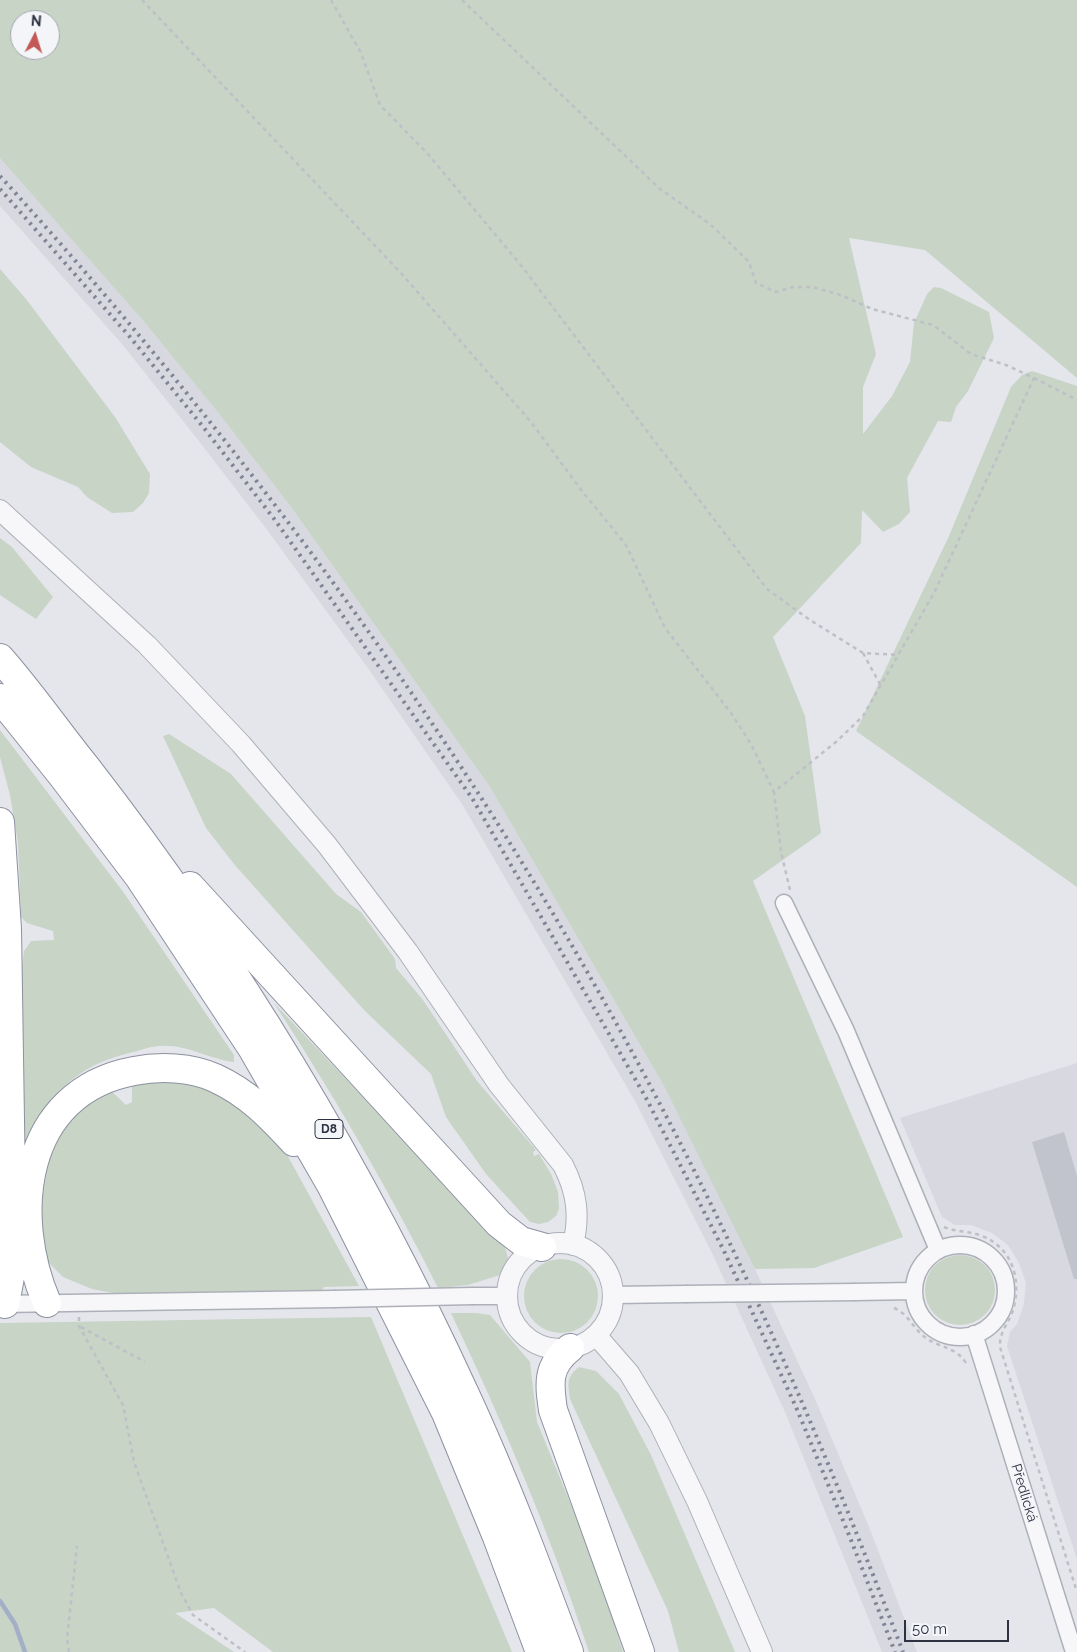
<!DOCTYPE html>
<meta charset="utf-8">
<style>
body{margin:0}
#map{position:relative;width:1077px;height:1652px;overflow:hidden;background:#e4e6eb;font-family:Raleway,sans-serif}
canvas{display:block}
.north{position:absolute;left:10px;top:10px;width:50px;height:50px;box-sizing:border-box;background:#f4f5f8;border:1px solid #a4a7af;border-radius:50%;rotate:5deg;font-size:14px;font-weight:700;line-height:20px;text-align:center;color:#2d3142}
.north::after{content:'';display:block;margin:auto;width:18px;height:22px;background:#c35956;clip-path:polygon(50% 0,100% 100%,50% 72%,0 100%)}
.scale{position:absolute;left:904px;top:1620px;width:105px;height:22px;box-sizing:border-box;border:2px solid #2d3142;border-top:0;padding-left:6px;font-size:15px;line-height:18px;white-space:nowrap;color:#2d3142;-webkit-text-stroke:4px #f4f5f8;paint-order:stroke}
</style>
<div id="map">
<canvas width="1077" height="1652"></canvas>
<div class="north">N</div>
<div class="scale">50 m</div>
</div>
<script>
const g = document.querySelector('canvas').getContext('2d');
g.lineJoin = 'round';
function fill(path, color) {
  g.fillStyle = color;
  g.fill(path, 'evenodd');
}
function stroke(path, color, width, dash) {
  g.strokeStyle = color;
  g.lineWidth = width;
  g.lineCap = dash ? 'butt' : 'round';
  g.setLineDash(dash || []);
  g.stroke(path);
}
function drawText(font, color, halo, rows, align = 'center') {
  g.font = font + ' Raleway,sans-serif';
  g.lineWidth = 4;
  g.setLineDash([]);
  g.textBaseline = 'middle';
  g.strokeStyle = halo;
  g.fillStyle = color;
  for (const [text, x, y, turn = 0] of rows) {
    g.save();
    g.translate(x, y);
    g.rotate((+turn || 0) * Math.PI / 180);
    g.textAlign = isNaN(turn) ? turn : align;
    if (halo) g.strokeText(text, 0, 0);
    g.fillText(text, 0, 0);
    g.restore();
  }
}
fill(new Path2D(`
 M0,158L146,324L220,415L291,507L490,787L664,1086L742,1241L815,1399L869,1527L917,1652H882L785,1412L713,1255L635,1101L462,804L365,664L265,527L195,436L122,344L0,206Z
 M1077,1063V1559L1007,1346L1010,1332L1017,1324L1024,1304L1026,1283L1019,1263L1008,1245L992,1233L971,1225H955L942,1217L900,1118Z`), '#d7d8e0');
fill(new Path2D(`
 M0,0H1077V378L925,250L849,238L876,354L863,387V434L892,396L910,362L914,323L927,294L934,287L941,288L989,312L994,338L968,391L956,407L951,422L938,421L907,478L910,512L899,524L883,532L862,510L861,543L773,637L805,716L821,833L753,881L903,1237L814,1268L755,1269L664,1086L490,787L291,507L220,415L146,324L0,158ZM20,20H50V50H20Z
 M0,269L26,299L115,417L150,474L149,493L143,503L133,512L112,513L87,497L78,487L31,467L0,442Z
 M1032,371L1077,386V887L856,731L949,536L1011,387L1022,375Z
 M0,538L12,547L53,597L36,619L0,595Z
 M0,730L124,893L234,1055V1062C211,1060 186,1044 160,1046C151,1046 142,1050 133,1052C76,1065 46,1095 25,1149L21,976L24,951L31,941L54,940L53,931L27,923L21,917L18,843L10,795L0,757Z
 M169,734L231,774L336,894L361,912L395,959L396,968L423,1000L477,1081L536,1150L533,1152L534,1156L539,1154L551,1174L558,1192L559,1209L556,1216L548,1222L539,1224L530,1222L486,1174L446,1117L431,1074L364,1010L234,864L206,828L163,736Z
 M274,1003L505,1247L509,1262L503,1274L468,1285L438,1288C389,1190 333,1094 274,1003Z
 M183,1076L246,1107L285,1151L359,1286L324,1287L322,1290L118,1294L92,1289L63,1277L45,1259L34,1208L40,1165L66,1117L108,1088L126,1105L132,1102V1084Z
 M925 1290a35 35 0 1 1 70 0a35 35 0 1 1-70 0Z
 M524 1296a37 37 0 1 1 74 0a37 37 0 1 1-74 0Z
 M451,1313H476L490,1315L530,1362L537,1422L578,1522L611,1613L623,1652H589C551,1536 503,1423 451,1313Z
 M371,1317L512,1652H273L214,1608L175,1613L234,1652H0V1323Z
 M579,1367L596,1371L619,1394L651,1455L735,1652H679L668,1611L570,1399C568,1384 566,1377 579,1367Z`), '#c7d4c6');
stroke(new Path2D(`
 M0,1601L15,1624L25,1652`), '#a3aec7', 4.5);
fill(new Path2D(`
 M1064,1132L1077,1176V1279H1074L1032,1142Z`), '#c2c4cd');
const minor = new Path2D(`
 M784,903L846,1031L938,1250
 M914 1291a46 46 0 1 1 92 0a46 46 0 1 1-92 0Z
 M855,1292L914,1291
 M613,1295L686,1294
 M473,1296H507
 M0,1304L334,1299
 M974,1334L1074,1652`);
const tertiary = new Path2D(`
 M0,510L147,645L241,744L327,845L408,952L499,1085L563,1165C577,1192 580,1216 573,1245
 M507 1296a53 53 0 1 1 106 0a53 53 0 1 1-106 0Z
 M596,1335L629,1373L659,1423L697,1501L762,1652`);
const motorway = new Path2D(`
 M0,658C30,692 57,731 86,767C236,960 363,1172 465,1394C504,1478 537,1566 569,1652
 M0,698L64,778L139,877L252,1048L331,1185L446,1413L497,1537L540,1652
 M0,822L7,929L12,1248L10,1277L5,1304
 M190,886L499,1224L521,1241L542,1247
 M47,1303C9,1215 21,1092 134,1071C160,1066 191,1067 215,1078C248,1093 270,1116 294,1142
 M570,1348C547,1366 549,1383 553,1410L640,1652`);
stroke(minor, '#adb0b8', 19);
stroke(tertiary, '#adb0b8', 22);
stroke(motorway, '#8d91a0', 30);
stroke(new Path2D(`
 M142,0L400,272L531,422L582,491L626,545L665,628L731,713L751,744L774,792
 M331,0L361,53L380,105L427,153L520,264L767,589L810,620L863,653L899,655
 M462,0L660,189L710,224L749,262L756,283L776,292L793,287H812L841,295L872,309L933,325L971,354L1006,365L1034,378L934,593L863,716L836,742L774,792L781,852L790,890
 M1034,378L1077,400
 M863,653L881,686
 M944,1227C956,1232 970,1231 982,1236C1013,1248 1022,1281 1013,1310C1009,1323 999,1332 1000,1347L1077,1592
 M894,1308C909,1314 913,1329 926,1338C940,1348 956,1347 966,1363
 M79,1317V1326L123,1405L134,1462L181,1593L193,1615L245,1652
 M81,1327L145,1362
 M69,1652L67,1639L77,1546`), '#bec0c6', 2.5, [4, 4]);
stroke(minor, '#f7f7f9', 16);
stroke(tertiary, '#f7f7f9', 20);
stroke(motorway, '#fff', 28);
stroke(new Path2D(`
 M0,176C253,455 477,758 654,1093C750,1273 830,1461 903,1652
 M0,189L130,337L204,428L275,520L472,798L645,1096L724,1251L796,1407L849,1535L895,1652`), '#7f8393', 4, [2.5, 5]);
const minorBridge = new Path2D(`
 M686,1294L855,1292
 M334,1299L473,1296`);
stroke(minorBridge, '#adb0b8', 19, []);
stroke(minorBridge, '#f7f7f9', 16);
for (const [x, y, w] of [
 [329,1129,28]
]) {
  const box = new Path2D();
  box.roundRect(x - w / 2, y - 9.5, w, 19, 4);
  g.fillStyle = '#f4f5f8';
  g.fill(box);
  stroke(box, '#2d3142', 1);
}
drawText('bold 12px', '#2d3142', null, [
 ["D8",329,1129]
]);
drawText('14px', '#2d3142', '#f4f5f8', [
 ["Předlická",1024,1493,73]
]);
</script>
